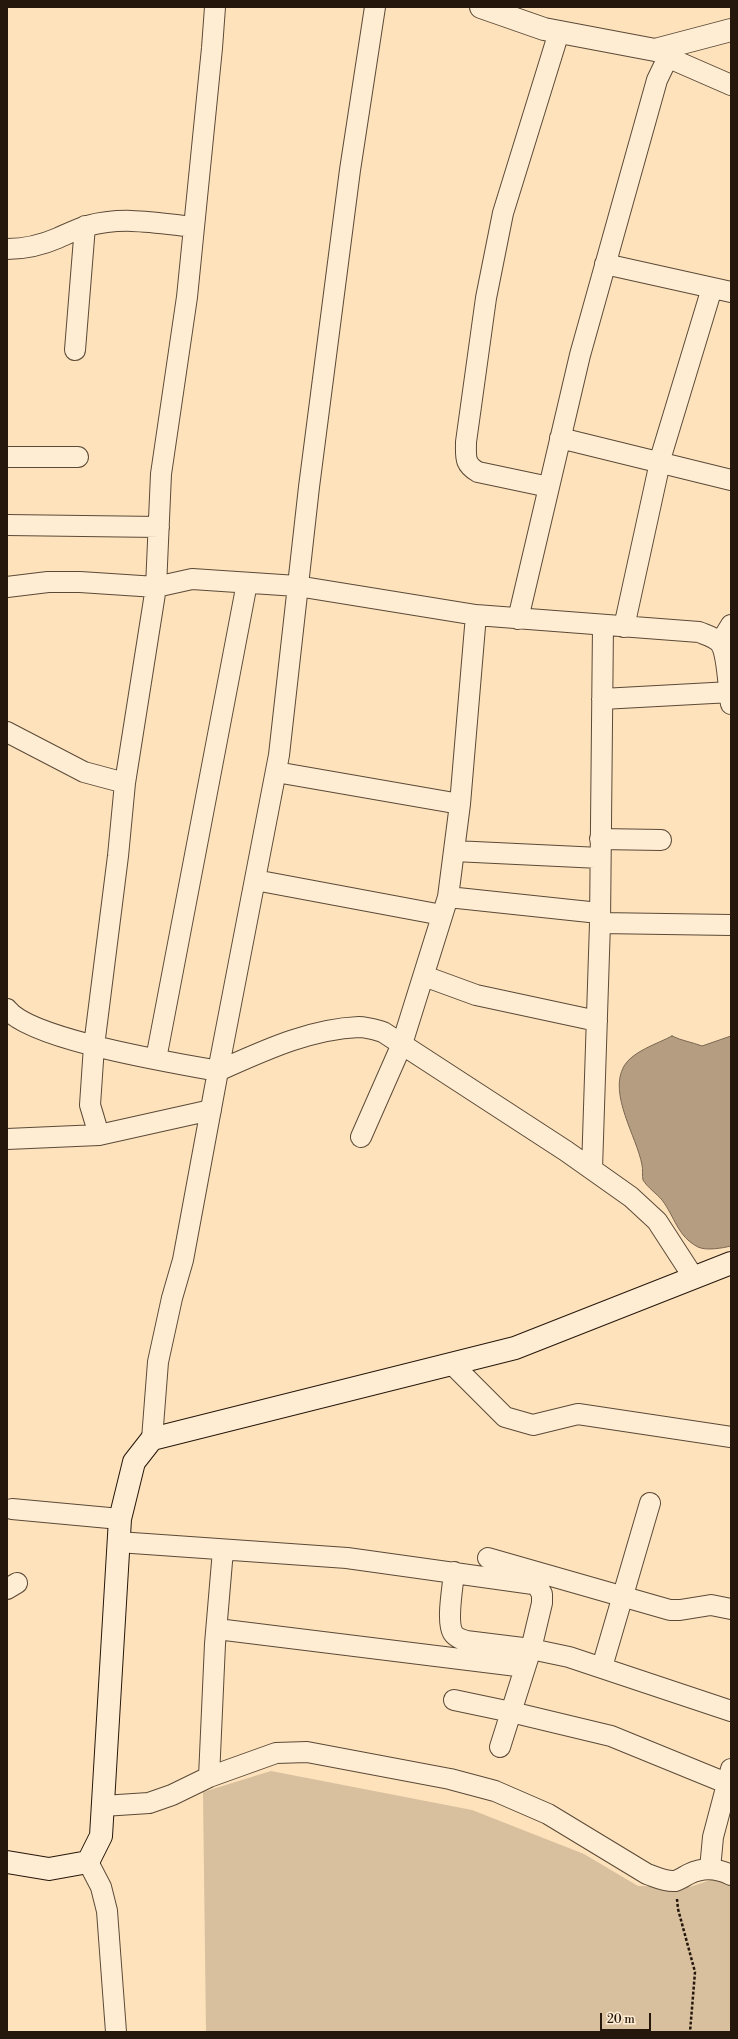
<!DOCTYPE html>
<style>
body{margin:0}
#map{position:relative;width:738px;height:2039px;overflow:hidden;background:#fde2bc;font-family:"Libre Bodoni",serif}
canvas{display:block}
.frame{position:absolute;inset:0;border:8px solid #25170b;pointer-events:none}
.scale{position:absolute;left:600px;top:2013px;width:51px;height:18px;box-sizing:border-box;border:2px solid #25170b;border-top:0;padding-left:5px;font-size:12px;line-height:14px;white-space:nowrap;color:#25170b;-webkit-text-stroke:3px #feecd3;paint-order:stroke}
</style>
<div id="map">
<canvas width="738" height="2039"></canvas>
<div class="frame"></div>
<div class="scale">20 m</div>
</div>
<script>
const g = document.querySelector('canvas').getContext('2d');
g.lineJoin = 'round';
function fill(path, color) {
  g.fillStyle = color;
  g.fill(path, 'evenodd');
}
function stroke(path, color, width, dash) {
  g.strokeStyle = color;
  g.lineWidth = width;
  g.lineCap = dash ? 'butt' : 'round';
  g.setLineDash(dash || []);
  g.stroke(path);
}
fill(new Path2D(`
 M271,1771L472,1810L584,1854L638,1886L690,1887L722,1876L731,1881V2032H206L203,1792Z`), '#d8bf9e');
const water = new Path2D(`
 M672,1036C682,1041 692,1042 702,1046L731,1036V1246C723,1248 706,1251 698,1247C677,1236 675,1217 662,1200C657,1194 647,1187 643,1180C642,1176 643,1169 642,1165C637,1137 608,1094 624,1066C633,1051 657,1044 672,1036Z`);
fill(water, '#b49d80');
stroke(water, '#7b6751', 1);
const minor = new Path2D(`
 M657,51L676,61L731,85
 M7,249C24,249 42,245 58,238C67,234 77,229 87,226C123,216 157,223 194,227
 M605,264L731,292
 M75,350L85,226
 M560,438L731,480
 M7,457H78
 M549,487L478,472C464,464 466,457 466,442L486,298L503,213L559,32
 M7,525L159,527
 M7,587L48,582H80L156,587L161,474L187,297L212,48L215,7
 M518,619L580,355L657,80L668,57
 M624,627L662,453L712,288
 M720,643L731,625
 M602,699L731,692
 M7,732L84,772L125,783L156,587L192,579L297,586L476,615L699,632C706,635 714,637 719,642C728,651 728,690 731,704
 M276,772L460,804
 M600,839L661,840
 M454,851L600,858
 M255,880L442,915
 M448,897L599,913
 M600,923L731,925
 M424,976L476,995L597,1021
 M7,1009C31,1040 176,1063 218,1071L279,755L309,487L350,170L375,7
 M156,1059L247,583
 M99,1135L90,1105L94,1046L118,856L125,783
 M361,1137L402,1044L448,897L460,804L476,615
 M7,1139L99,1135L211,1110
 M592,1169L600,923L603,625
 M452,1364L505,1417L533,1425L578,1414L731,1437
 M152,1439L158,1362L172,1298L183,1260L218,1071C263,1051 309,1029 359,1027C367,1027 376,1030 383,1032L566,1151L631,1197L657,1221L694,1278
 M12,1509L120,1519
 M118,1542L347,1558L533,1584L538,1587L542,1594V1603L531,1649L500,1747
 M488,1558L670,1610H680L711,1605L731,1609
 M454,1572C453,1587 446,1621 453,1633C456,1638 461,1639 466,1641L531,1649L569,1657L731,1711
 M7,1589L17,1583
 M217,1629L525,1667
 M602,1667L650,1503
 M454,1700L511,1712L611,1736L731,1785
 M209,1777L215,1644L223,1550
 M103,1806L149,1803L172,1795L209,1777L276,1753L307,1752L450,1779L495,1791L548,1814L647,1874C656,1877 665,1882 675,1881C679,1880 685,1876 689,1874C703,1867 717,1868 731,1875
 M88,1862L101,1887L107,1911L116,2032
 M710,1869L713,1837L731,1769`);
const tertiary = new Path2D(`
 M481,7L544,29L655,50L731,30`);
const secondary = new Path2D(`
 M7,1862L49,1869L88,1862L101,1836L120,1519L134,1462L152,1439L515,1348L731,1263`);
stroke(minor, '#5b4a37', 22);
stroke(tertiary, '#5b4a37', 24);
stroke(secondary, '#25170b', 24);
stroke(new Path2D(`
 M677,1899L678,1909L695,1972L690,2032`), '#25170b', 2.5, [3, 2]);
stroke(minor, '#feecd3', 20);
stroke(tertiary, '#feecd3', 22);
stroke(secondary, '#feecd3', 22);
</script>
